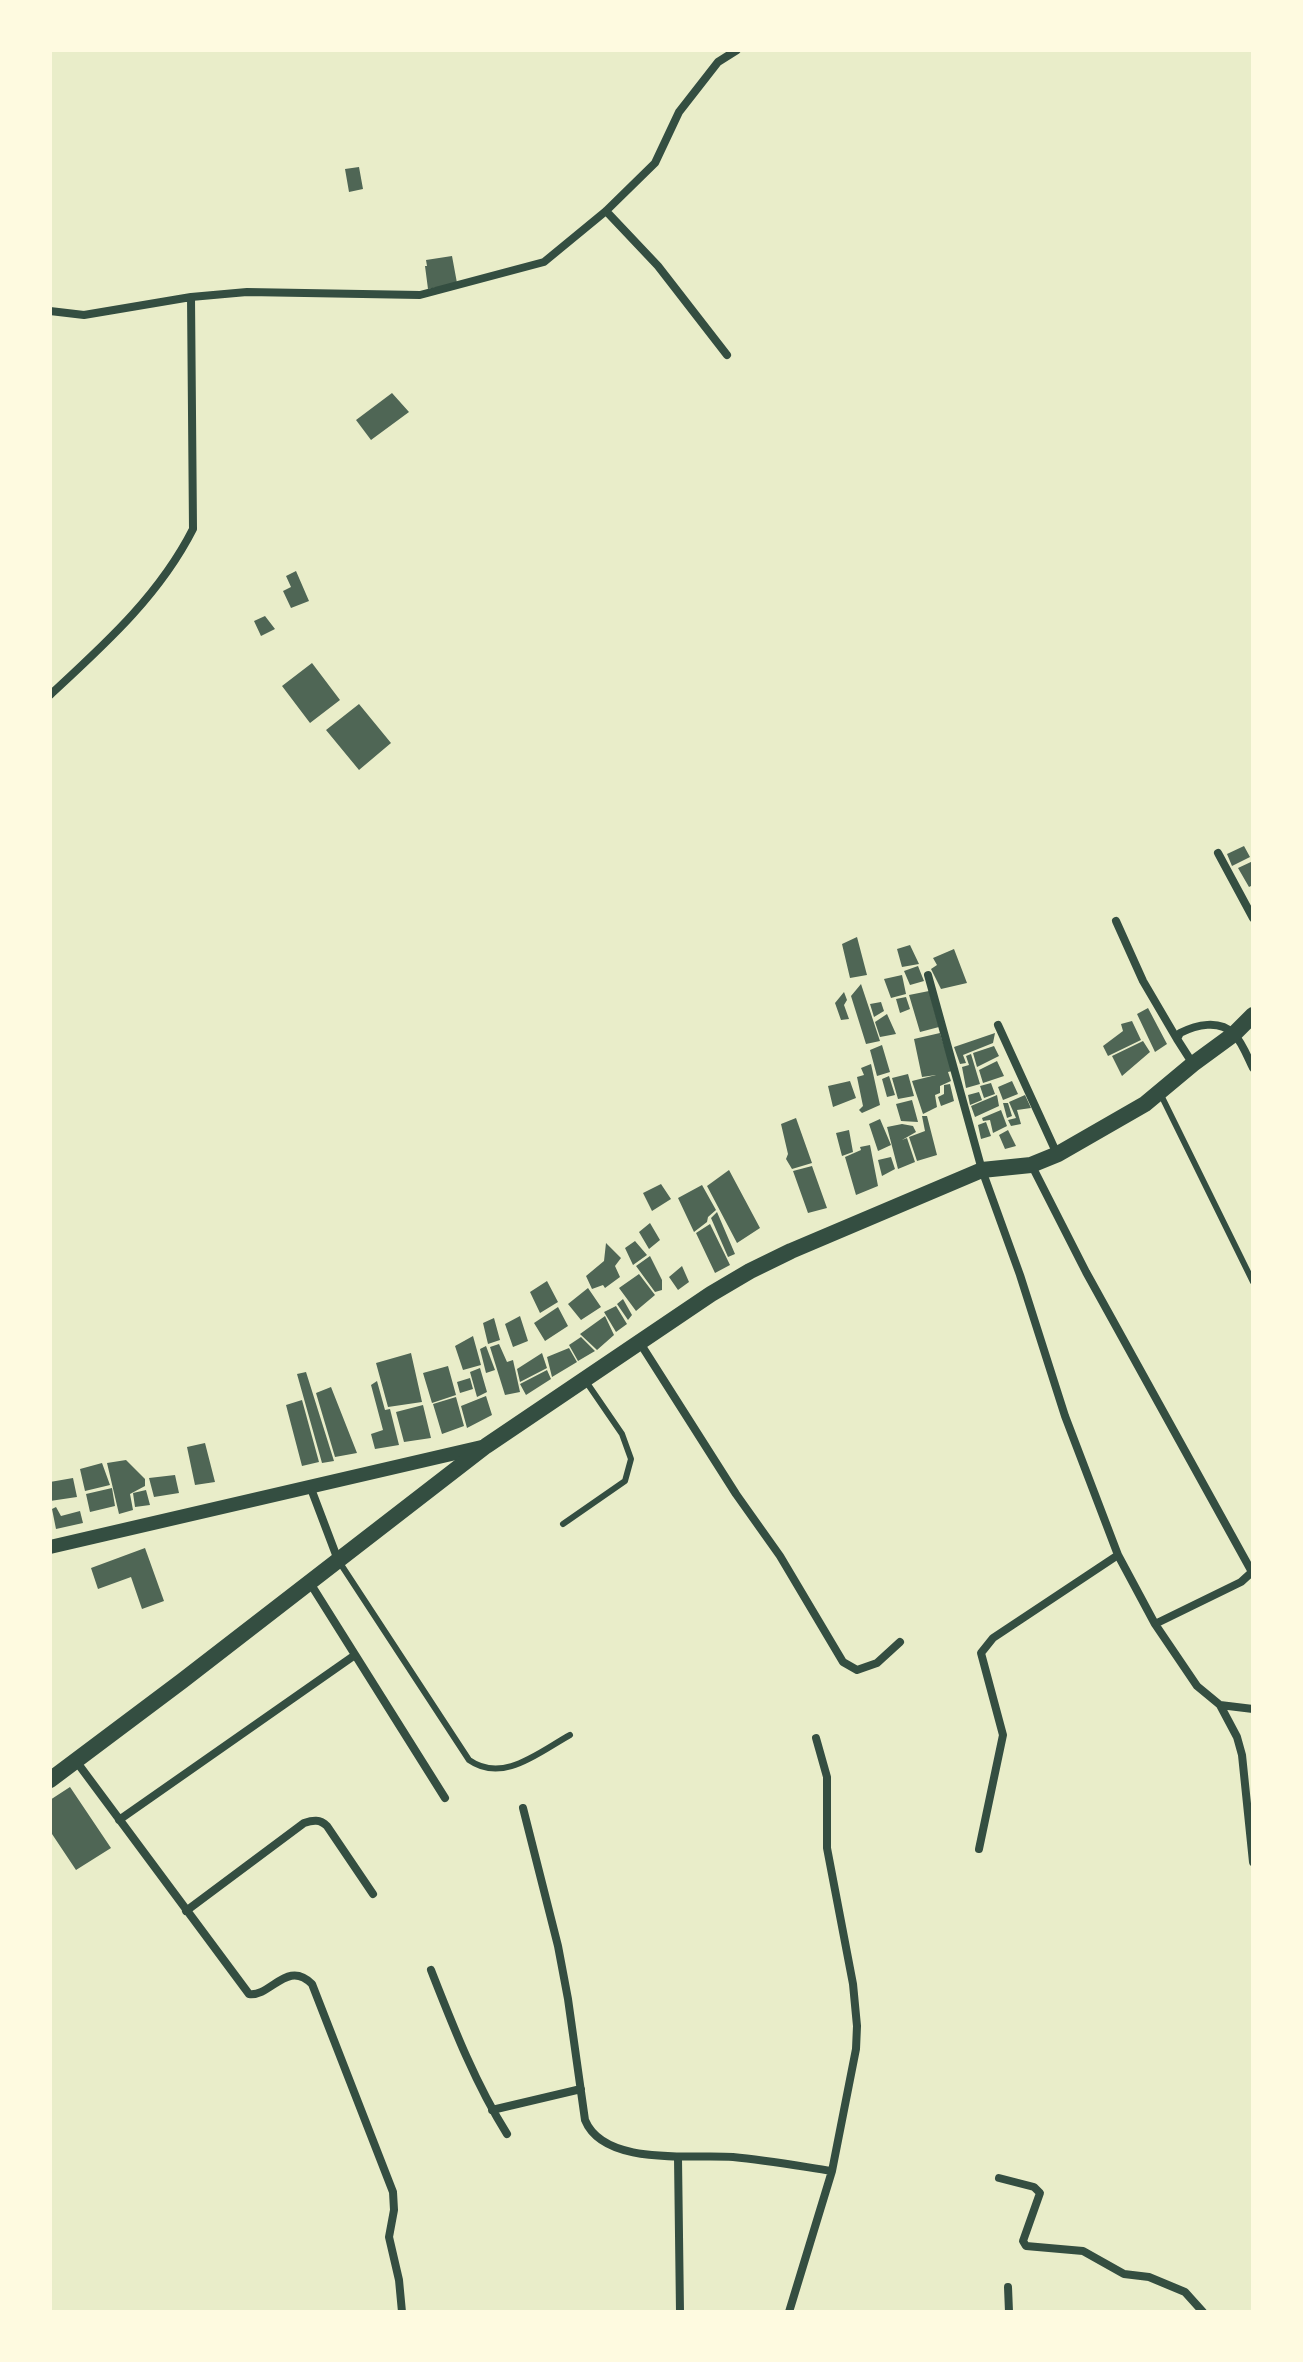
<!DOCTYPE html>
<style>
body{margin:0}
#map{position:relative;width:1303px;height:2362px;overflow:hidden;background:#e9edc9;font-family:"Archivo Narrow",sans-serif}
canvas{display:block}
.frame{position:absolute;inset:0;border:52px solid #fefae0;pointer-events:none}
</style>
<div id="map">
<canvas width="1303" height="2362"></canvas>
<div class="frame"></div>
</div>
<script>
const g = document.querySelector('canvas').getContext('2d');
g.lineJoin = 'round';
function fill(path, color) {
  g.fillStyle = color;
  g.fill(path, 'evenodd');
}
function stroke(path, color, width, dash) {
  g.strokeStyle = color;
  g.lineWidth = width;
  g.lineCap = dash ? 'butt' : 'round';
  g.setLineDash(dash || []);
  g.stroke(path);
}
fill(new Path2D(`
 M359,167L363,189L349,192L345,169Z
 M452,256L457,283L428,289L425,266H427L426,260Z
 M392,393L409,412L371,440L356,420Z
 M296,571L309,601L291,608L283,591L291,587L286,576Z
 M265,616L275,629L261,636L254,621Z
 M312,663L340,700L310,723L282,686Z
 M359,704L391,743L359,770L326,730Z
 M1244,846L1250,857L1232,866L1227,854Z
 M1253,861V885L1249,887L1238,868Z
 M857,937L867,975L850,978L842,944Z
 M910,945L919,964L902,967L897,949Z
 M954,949L967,983L941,989L931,969L937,965L933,958Z
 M918,966L924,981L910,985L904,971Z
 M902,975L906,994L891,998L884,979Z
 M861,984L880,1041L866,1044L851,996Z
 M929,991L939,1027L920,1032L909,995Z
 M844,992L847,1000L844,1005L849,1019L841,1020L835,1003Z
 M906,997L910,1009L900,1013L896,999Z
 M881,1002L884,1011L874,1017L870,1004Z
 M1148,1008L1167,1044L1155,1052L1137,1014Z
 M887,1014L896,1034L880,1037L875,1022Z
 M1132,1021L1141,1040L1108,1056L1103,1046L1123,1031L1121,1024Z
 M940,1033L952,1071L948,1072L951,1081L940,1086V1093L935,1095L937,1107L923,1114L912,1081L936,1075L922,1077L914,1039Z
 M995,1033L993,1043L963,1055L966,1063L960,1064L954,1047Z
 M1143,1041L1150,1052L1122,1076L1112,1056Z
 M882,1045L890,1072L877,1076L870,1050Z
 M994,1046L999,1056L977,1067L973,1053Z
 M971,1054L980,1084L966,1088L962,1067L969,1065L966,1056Z
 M997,1061L1004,1076L983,1083L979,1070Z
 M871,1064L880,1105L862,1113L859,1110L863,1106L857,1077L864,1075L861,1068Z
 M908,1074L914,1096L898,1099L892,1078Z
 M889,1076L895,1095L887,1097L882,1079Z
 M850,1081L856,1098L833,1107L828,1086Z
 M1012,1081L1018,1094L1003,1100L998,1087Z
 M991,1083L995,1094L984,1098L980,1086Z
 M950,1084L954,1101L941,1106L938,1097L944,1094V1085Z
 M979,1092L982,1100L970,1105L968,1095Z
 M997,1095L999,1106L975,1117L971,1106Z
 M1025,1095L1031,1108L1017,1110L1021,1124L1011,1126L1008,1120L1016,1118L1009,1102Z
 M912,1100L918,1122L901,1121L896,1104Z
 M1003,1103H1008L1012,1116L1007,1118Z
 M1001,1110L1007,1126L993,1133L990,1120L983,1121L982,1118Z
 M922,1116H927L937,1155L917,1161L909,1137L925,1131Z
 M796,1118L812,1163L792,1169L786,1159L788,1154L781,1124Z
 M880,1119L891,1145L878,1151L869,1124Z
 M986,1122L991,1136L981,1139L978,1125Z
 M902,1124L913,1126L916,1132L902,1140L907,1138L915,1162L898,1169L887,1127Z
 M849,1130L853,1152L842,1156L836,1133Z
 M1008,1130L1016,1146L1005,1149L999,1135Z
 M870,1145L878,1186L856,1195L845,1157L861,1150L860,1147Z
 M891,1157L895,1169L882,1176L878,1160Z
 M812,1166L827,1208L808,1213L793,1171Z
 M729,1170L760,1228L737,1243L707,1186Z
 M661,1184L671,1199L652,1211L643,1193Z
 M702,1185L716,1210L708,1217L707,1222L694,1232L678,1198Z
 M717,1212L735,1254L728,1257L711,1218Z
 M650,1223L660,1240L649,1249L639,1232Z
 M710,1224L730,1265L715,1273L696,1233Z
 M635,1241L647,1255L633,1265L625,1248Z
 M606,1243L621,1258L615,1266L620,1277L605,1288L603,1285L592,1289L586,1276L604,1261Z
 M650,1256L662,1280V1290L655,1292L636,1266Z
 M682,1266L689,1282L678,1290L669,1277Z
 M639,1274L655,1295L636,1311L619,1288Z
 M547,1281L558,1302L540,1313L530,1292Z
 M588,1288L601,1307L581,1320L568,1304Z
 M623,1299L632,1315L628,1320L617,1304Z
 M616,1306L627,1324L616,1332L604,1312Z
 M558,1307L568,1326L545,1341L534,1323Z
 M520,1316L528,1341L513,1347L505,1324Z
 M605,1316L614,1335L597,1350L580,1334Z
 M494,1318L500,1340L488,1344L483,1323Z
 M473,1336L481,1365L463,1370L455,1346Z
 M581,1337L595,1351L578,1361L569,1345Z
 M499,1344L507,1362L513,1360L520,1392L505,1395L490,1347Z
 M486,1346L495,1370L486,1373L480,1349Z
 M569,1348L577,1362L552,1377L547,1357Z
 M411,1353L422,1402L388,1407L376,1363Z
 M542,1353L547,1368L520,1382L517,1369Z
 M448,1366L456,1395L432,1403L423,1373Z
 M480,1368L487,1392L477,1397L470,1372Z
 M547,1370L551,1379L526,1395L520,1384Z
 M306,1372L334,1461L322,1463L297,1374Z
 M470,1378L473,1389L460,1393L457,1382Z
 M377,1381L385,1410L390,1409L399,1445L375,1449L371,1434L383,1430L371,1385Z
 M331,1387L357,1453L335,1457L316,1393Z
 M486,1396L492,1415L467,1428L461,1406Z
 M456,1397L464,1426L442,1434L433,1404Z
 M302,1400L319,1462L302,1466L286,1405Z
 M423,1405L431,1438L404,1442L396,1412Z
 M205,1443L215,1482L195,1485L187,1447Z
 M126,1460L145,1479V1486L130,1494L133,1510L119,1514L107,1463Z
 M102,1463L110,1485L85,1491L80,1469Z
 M175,1475L179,1493L154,1497L149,1478Z
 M73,1478L77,1497L50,1501V1482Z
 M112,1488L115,1506L90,1512L86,1494Z
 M146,1490L150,1505L135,1507L133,1493Z
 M56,1507L61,1516L80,1511L83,1523L56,1529L52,1509Z
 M145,1548L164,1601L142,1609L131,1577L98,1589L91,1568Z
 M70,1787L111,1848L76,1870L50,1831V1800Z`), '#4f6655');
stroke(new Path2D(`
 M1160,1093L1253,1282
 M563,1524L625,1481L631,1459L622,1434L585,1380
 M340,1563L469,1760C503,1784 539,1752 570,1735`), '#344e41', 6);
stroke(new Path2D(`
 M606,211L658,266L727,355
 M50,311L84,315L191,297L247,292L420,295L544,262L606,211L655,163L679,112L718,62L737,50
 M50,695C104,645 159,596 193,529L191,297
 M1218,853L1253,918
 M1116,921L1143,981L1177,1039L1180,1033C1196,1025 1219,1019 1234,1034C1242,1042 1248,1058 1253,1068
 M928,975L982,1170L1020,1275L1065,1416L1118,1555L1155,1624L1197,1686L1220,1705L1253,1709
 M998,1025L1057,1154
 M1177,1039L1193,1064
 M1032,1166L1086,1272L1252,1572L1241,1582L1155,1624
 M640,1343L736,1494L780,1556L843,1662L857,1670L877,1663L900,1642
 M310,1486L338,1560
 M310,1583L445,1798
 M1220,1705L1237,1737L1242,1755L1253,1862
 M76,1761L249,1994C271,1997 287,1959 312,1984L393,2192L394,2210L389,2237L399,2280L402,2312
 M523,1808L558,1946L568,1999L585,2120C604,2167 693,2154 733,2157C766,2160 799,2166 832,2171
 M119,1820L355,1655
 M979,1849L1003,1735L981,1653L993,1638L1118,1555
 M186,1911L304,1823C313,1820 320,1819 327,1826L373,1894
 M431,1970C453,2026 475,2083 507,2134
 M492,2110L581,2089
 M678,2158L680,2312
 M999,2178L1034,2187L1040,2193L1023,2241L1026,2246L1083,2251L1124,2274L1149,2277L1185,2292L1203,2312
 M1008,2287L1009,2312
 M789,2312L832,2171L856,2049L857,2026L853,1984L827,1848V1777L816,1738`), '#344e41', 8);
stroke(new Path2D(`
 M50,1547L486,1446`), '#344e41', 14);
stroke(new Path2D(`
 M50,1780L182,1681L486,1446L711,1294L750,1271L791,1251L982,1170L1031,1165L1058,1154L1145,1104L1193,1064L1234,1034L1253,1015`), '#344e41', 16);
</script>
